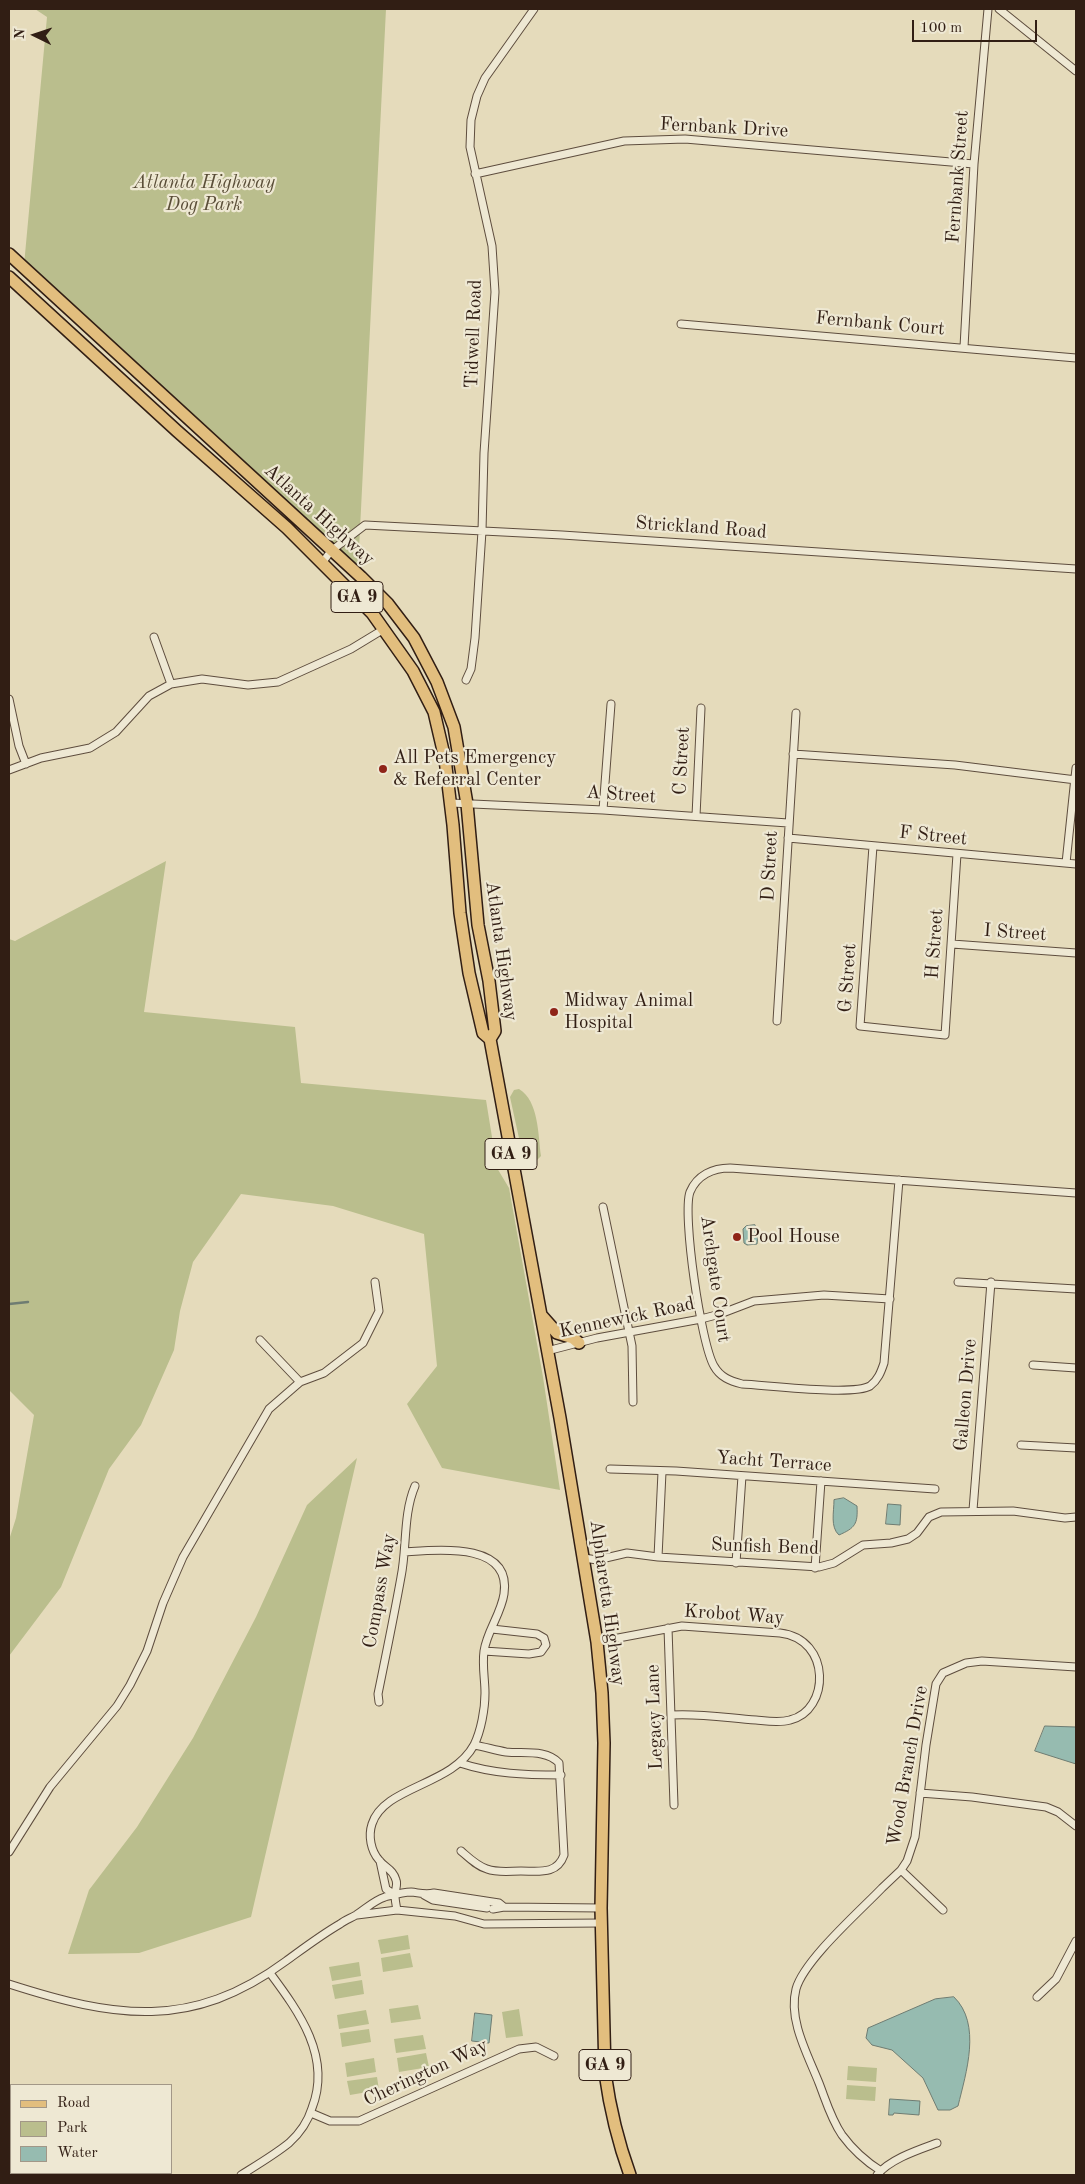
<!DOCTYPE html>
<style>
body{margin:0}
#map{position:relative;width:1085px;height:2184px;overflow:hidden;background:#e5dbbb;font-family:"Old Standard TT",serif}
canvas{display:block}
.frame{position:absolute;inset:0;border:10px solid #311e14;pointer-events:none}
.legend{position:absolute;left:10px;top:2084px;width:162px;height:90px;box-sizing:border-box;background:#eee8d3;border:1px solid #a29787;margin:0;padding:6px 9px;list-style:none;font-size:15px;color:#311e14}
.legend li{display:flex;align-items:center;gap:10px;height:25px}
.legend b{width:25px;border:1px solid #a29787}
.north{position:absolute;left:10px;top:10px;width:50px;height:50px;-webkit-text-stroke:4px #eee8d3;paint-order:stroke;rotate:274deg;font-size:14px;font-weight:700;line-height:20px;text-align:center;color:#311e14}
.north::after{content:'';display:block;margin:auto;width:18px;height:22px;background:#311e14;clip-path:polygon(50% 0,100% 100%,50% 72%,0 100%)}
.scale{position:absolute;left:912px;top:20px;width:125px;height:22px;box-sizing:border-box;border:2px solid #311e14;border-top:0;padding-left:6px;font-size:15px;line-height:18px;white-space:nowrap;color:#311e14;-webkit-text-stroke:4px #eee8d3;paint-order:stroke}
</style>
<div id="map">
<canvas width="1085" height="2184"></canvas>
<div class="frame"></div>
<ul class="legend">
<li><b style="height:6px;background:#e2be7e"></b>Road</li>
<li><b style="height:14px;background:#babe8d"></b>Park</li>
<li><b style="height:14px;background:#96bbb0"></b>Water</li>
</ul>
<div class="north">N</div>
<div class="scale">100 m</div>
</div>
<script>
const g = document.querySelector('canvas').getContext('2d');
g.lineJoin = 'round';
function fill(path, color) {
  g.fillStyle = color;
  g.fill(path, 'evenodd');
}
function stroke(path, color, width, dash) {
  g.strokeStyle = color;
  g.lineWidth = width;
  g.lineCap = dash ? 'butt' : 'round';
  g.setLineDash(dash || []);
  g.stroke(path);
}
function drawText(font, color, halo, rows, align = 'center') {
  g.font = font + ' "Old Standard TT",serif';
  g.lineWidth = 4.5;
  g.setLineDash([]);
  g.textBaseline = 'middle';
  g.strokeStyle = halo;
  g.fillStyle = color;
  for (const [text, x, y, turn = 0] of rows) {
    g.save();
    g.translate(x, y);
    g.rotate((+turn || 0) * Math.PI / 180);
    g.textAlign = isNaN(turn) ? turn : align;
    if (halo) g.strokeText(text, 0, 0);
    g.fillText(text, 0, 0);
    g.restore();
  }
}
fill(new Path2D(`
 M35,9H386L358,569L24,265L47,17Z
 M166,861L144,1012L295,1027L301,1083L486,1100L497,1168L509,1188L543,1377L560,1490L442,1468L407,1404L437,1366L424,1234L333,1206L241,1194L193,1262L180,1311L174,1350L141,1425L109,1469L61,1587L9,1656V1540L16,1518L34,1415L9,1390V939L15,941Z
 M519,1089C539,1101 538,1135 541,1156L535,1162L524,1161L510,1097L514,1090Z
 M357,1458L251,1917L139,1953L68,1954L89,1890L137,1827L193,1738L256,1617L307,1505Z
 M408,1935L410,1949L381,1954L378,1940Z
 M410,1953L413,1967L383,1972L381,1958Z
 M359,1962L361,1976L332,1981L329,1967Z
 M362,1980L364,1994L335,1999L332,1985Z
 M418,2005L421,2019L391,2023L389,2009Z
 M519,2009L523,2036L506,2038L502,2012Z
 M366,2010L369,2024L339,2029L337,2015Z
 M369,2029L371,2042L342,2047L340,2033Z
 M423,2035L426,2049L396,2053L394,2039Z
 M426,2053L429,2067L399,2072L397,2058Z
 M374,2058L376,2072L347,2077L345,2063Z
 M848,2066L877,2068L876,2082L847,2080Z
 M377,2077L379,2090L350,2095L347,2081Z
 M847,2085L876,2087L875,2101L846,2099Z`), '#babe8d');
const water = new Path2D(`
 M755,1225L758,1235L757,1244L747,1245L744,1243L743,1229L746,1226Z
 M844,1498L857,1506C858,1524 855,1528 839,1535C830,1527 834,1512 834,1500Z
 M888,1504L901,1505L900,1525L886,1524Z
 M1045,1726L1076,1727V1764L1035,1751Z
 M954,1997C982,2024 966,2073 958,2106L950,2110H938L923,2078L892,2050L872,2045L866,2038L868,2028L935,1999Z
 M475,2013L492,2015L489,2043L472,2041Z
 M890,2099L920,2101L919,2115L894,2113L893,2115H889Z`);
fill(water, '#96bbb0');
stroke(water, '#6e7c72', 1);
stroke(new Path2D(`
 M9,1304L28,1302`), '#6e7c72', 2.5);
const minor = new Path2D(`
 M999,9L1076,71
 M475,174L624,141L685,139L974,164
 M681,324L1076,358
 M964,347L974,164L988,9
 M322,563L331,551L365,525L562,535L1076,569
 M154,637L171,684
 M466,680L471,669L475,638L482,531L484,453L495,292L492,246L470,147L471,120L477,96L485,78L534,9
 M9,699L19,746L26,764
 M793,754L955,765L1076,780
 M9,770L41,758L90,748L116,732L149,696L171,684L202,679L248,685L278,682L351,649L384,629
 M451,803L603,810L788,823
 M603,810L611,704
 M696,816L701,708
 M788,838L1076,864
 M873,846L860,1026L945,1035L957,854
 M1066,863L1076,768
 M952,944L1076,953
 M777,1021L796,713
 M899,1180L884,1363C881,1372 878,1380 870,1386C853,1396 766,1385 742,1384C730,1381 720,1377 714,1366C701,1344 682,1214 690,1192C697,1175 713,1168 730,1168L1076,1193
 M603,1207L632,1346L633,1402
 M958,1282L1076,1289
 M260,1340L300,1382
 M547,1351L597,1338L701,1319L720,1314L754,1301L824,1295L890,1299
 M1033,1365L1076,1368
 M1021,1445L1076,1448
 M610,1469L676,1471L935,1489
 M973,1510L991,1282
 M658,1557L662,1472
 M584,1558L597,1560L627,1553L658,1557L819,1567L834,1563L863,1545L891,1543L908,1539L917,1533L929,1517L941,1512L1013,1511L1065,1518L1076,1517
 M736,1563L742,1476
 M815,1568L821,1481
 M668,1628L674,1805
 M597,1642L682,1626L780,1633C832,1639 830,1711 790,1720C779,1723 767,1721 756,1720C728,1718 699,1713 671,1715
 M484,1651L529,1654L541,1652L546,1645L544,1638L537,1634L492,1629
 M379,1702L378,1694C386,1655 394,1616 401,1577C407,1548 403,1514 415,1486
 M460,1763C493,1774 526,1775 561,1775
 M920,1793L972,1797L1046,1807L1058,1812L1076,1826
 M461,1851C469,1858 477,1866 487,1869C498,1873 510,1871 521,1871C539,1871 557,1875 564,1855L559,1763C546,1749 523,1754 506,1752C495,1750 485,1747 474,1745
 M9,1852L50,1787L117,1706L130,1685L147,1651L163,1603L183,1557L269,1409L300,1382L324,1373L363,1343L379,1311L375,1282
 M380,1861L386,1889L395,1895
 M901,1870L943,1910
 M424,1895L433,1900L487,1908
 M493,1909L504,1907
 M397,1910C396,1905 395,1899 395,1895C395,1889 398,1885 396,1880C393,1869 385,1868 379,1860C371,1851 368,1836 372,1824C384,1786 452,1786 474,1745C481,1731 485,1709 485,1693C485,1679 482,1666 484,1651C487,1631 501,1614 504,1594C512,1541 436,1550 405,1552
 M357,1915L397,1910L455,1916L484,1924L601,1923
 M9,1984C115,2018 191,2031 286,1961C304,1948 321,1935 340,1924C345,1920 351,1918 356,1915C367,1908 373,1901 385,1897C393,1895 403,1892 411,1892C420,1893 425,1895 434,1893L499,1903L504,1907L601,1908
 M1037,1997L1056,1979L1076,1941
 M311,2113L330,2121H359L519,2049L536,2047L554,2056
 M881,2171C865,2161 853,2150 842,2135C831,2119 826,2101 819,2083C808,2055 788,2020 796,1989C804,1960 860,1911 882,1888L901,1870L907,1861L915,1837L926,1745L936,1684L943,1673L966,1663L982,1661L1076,1667
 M241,2175C257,2165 274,2155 289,2143C299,2134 308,2121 312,2108C332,2057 299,2012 270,1973
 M877,2175C890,2159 918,2150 937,2143`);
const primary = new Path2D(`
 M9,254L361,577L388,604L414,638L437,682L454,727L467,804L478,925L489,981L495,1031L490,1039
 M9,277L177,431L287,528L372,613L413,671L434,712L445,759L453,825L460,913L469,973L483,1033L490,1039
 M490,1039L560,1418L597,1642L602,1693L604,1743L601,1908L605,2073C610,2109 618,2142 630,2175
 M541,1315L557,1333L573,1338L579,1343`);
stroke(minor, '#5e4d3e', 9);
stroke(primary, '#311e14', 14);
stroke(minor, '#eee8d3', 7);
stroke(primary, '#e2be7e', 11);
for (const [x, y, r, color] of [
 [383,769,5,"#8f2418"],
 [554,1012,5,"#8f2418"],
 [737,1237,5,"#8f2418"]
]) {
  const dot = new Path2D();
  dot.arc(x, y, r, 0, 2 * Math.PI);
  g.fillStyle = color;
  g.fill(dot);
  stroke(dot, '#eee8d3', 2);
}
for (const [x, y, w] of [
 [357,597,52],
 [511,1154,52],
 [605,2065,52]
]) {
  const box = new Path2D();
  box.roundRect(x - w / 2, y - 15.5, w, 31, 4);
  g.fillStyle = '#eee8d3';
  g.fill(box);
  stroke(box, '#311e14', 1);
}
drawText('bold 18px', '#311e14', null, [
 ["GA 9",357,597],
 ["GA 9",511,1154],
 ["GA 9",605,2065]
]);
drawText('19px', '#311e14', '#eee8d3', [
 ["Fernbank Drive",724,128,3],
 ["Fernbank Street",958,177,-86],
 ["Fernbank Court",880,324,5],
 ["Tidwell Road",474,334,-88],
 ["Atlanta Highway",319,515,42],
 ["Strickland Road",701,528,4],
 ["C Street",682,761,-87],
 ["A Street",621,795,4],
 ["F Street",933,836,6],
 ["D Street",770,866,-87],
 ["I Street",1015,933,4],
 ["H Street",935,944,-86],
 ["Atlanta Highway",501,951,82],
 ["G Street",848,978,-86],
 ["Archgate Court",715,1279,82],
 ["Kennewick Road",627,1318,-12],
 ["Galleon Drive",966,1395,-85],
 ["Yacht Terrace",774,1462,4],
 ["Sunfish Bend",765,1547,2],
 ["Compass Way",380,1591,-80],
 ["Alpharetta Highway",607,1603,82],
 ["Krobot Way",734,1615,4],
 ["Legacy Lane",655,1717,-92],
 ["Wood Branch Drive",908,1766,-80],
 ["Cherington Way",426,2073,-25]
]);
drawText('italic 19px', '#5a4e38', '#eee8d3', [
 ["Atlanta Highway",204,183],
 ["Dog Park",204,205]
]);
drawText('19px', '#311e14', '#eee8d3', [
 ["All Pets Emergency",393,758],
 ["& Referral Center",393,780],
 ["Midway Animal",564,1001],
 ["Hospital",564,1023],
 ["Pool House",747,1237]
], 'left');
</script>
